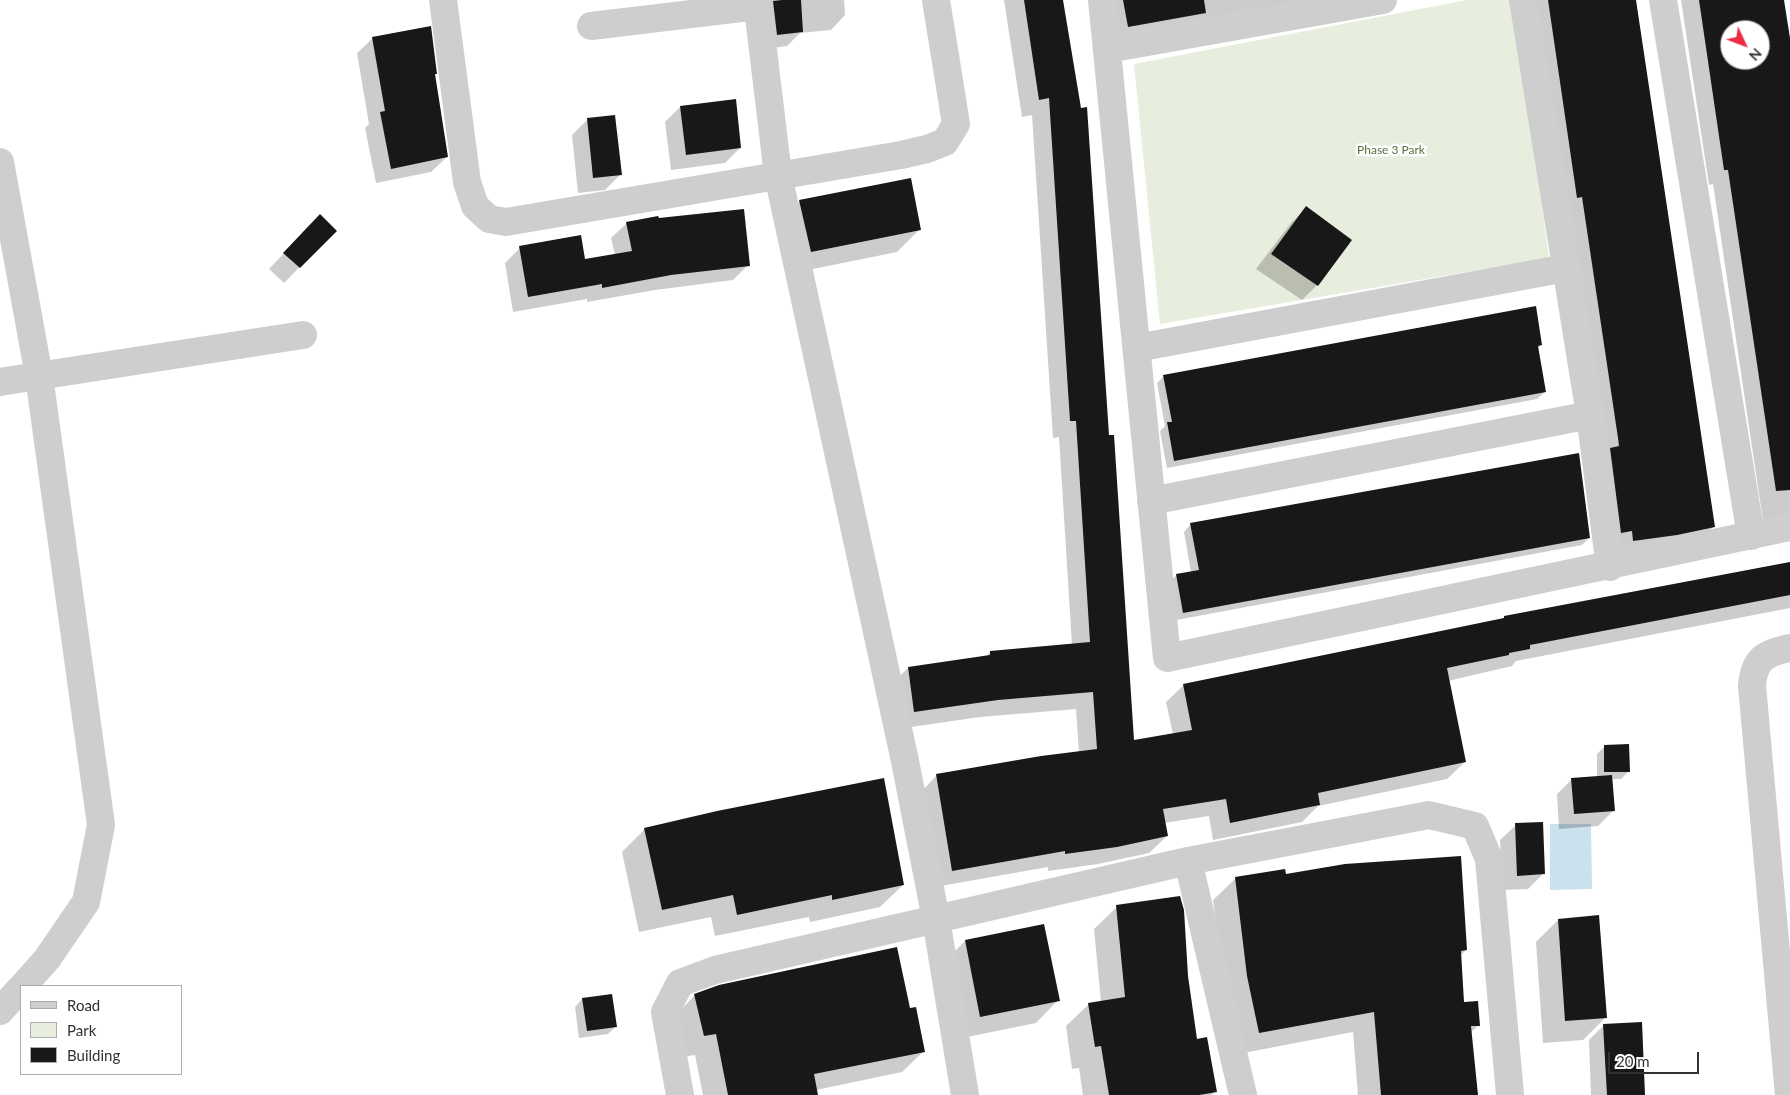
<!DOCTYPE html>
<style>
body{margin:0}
#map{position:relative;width:1790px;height:1095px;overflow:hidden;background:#fff;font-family:Lato,sans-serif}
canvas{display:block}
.legend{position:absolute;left:20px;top:985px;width:162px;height:90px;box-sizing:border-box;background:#fff;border:1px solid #adadad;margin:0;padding:6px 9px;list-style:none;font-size:15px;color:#313131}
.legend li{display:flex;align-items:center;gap:10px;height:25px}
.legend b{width:25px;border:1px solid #adadad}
.north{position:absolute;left:1720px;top:20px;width:50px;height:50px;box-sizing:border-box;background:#fff;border:1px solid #adadad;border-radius:50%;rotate:133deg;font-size:14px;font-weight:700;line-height:20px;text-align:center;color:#313131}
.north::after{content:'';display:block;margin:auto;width:18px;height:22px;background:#ee2c45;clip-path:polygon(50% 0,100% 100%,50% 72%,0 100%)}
.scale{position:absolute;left:1608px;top:1052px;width:91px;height:22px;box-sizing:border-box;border:2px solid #313131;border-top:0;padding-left:6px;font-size:15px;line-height:18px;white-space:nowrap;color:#313131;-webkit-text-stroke:4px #fff;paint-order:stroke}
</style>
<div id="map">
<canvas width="1790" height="1095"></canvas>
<ul class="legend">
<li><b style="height:6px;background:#cecece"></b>Road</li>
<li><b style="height:14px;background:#e8eede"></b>Park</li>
<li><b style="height:14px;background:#181818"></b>Building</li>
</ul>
<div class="north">N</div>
<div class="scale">20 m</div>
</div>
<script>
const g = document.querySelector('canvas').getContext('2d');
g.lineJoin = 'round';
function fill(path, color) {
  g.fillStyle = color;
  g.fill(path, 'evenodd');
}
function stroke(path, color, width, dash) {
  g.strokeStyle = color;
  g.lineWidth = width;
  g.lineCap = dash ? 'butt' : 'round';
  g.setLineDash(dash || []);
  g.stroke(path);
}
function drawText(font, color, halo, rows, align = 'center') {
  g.font = font + ' Lato,sans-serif';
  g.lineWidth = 5;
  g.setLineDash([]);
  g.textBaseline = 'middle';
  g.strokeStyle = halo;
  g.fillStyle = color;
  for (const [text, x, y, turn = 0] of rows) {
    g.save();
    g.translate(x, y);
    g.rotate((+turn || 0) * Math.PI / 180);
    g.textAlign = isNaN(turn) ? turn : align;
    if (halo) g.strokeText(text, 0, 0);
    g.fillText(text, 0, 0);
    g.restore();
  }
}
fill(new Path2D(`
 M1467,0H1514L1549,258L1160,324L1134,64Z`), '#e8eede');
fill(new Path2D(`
 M1550,824H1591L1592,889L1550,890Z`), '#cae2ee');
fill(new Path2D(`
 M762,0H844L845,15L831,30L800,33L787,46L763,49Z
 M1004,0H1062L1108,437L1133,742L1173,734L1166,702L1184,685L1502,620L1504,618L1790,562V608L1516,661L1512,666L1448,681L1465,762L1447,779L1318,806L1302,822L1213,840L1209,816L1164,823L1167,836L1149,853L1098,864L1048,871V867L935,887L920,793L937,775L1079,753L1076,709L980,717L897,729L891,685L908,668L985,658L990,652L1072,645L1059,437L1053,438L1032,115L1022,117Z
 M1106,0H1339L1113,41Z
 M1531,0H1635L1714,526L1699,542L1618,556Z
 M1681,0H1783L1790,50V529L1764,528L1713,184L1709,185ZM1730,30H1760V60H1730Z
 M373,38L436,73L434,75L447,157L431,172L376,183L365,128L369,124L357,53Z
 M680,107L740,148L725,163L671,170L665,122Z
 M614,116L621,174L605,190L578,193L572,135L587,120Z
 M800,201L919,230L897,252L788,274L777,224Z
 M1306,208L1317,285L1302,300L1256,269L1291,223Z
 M627,223L748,265L733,280L655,290L587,302V299L513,312L505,263L520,248L584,261L615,255L611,238Z
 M305,231H335L284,283L269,269Z
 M1541,345L1537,349L1545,392L1537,399L1167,468L1160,431L1165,426L1157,383L1164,376Z
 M1191,524L1589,538L1582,545L1176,620L1169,582L1177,575L1191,572L1184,532Z
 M1605,746L1628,772L1621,779H1611L1614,810L1598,826L1559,829L1557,794L1572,779L1597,777V754Z
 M1516,825L1543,874L1528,889L1503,890L1500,840Z
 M645,829L903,885L880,907L810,922L809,917L715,936L711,917L639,932L622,852Z
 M1284,871L1285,875L1466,950L1460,956L1463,1003L1479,1025L1470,1033L1477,1095H1358L1353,1032L1238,1054L1226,998L1213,900L1235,879Z
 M1117,907L1187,976L1196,1040L1215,1091L1212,1095H1083L1079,1068L1072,1069L1066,1026L1089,1004L1101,1002L1094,929Z
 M1558,920L1606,1017L1583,1040L1543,1043L1536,942Z
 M965,941L1058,1000L1036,1023L957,1039L943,963Z
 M695,995L909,1010L924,1051L902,1072L816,1090L817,1095H703L695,1055L682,1057L674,1017Z
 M582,999L615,1027L608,1034L579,1038L575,1007Z
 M1604,1025L1644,1095H1591L1589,1040Z`), '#0003');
fill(new Path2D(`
 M782,0H801L803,32L777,35L773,1Z
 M1024,0H1063L1081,108L1087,107L1109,435H1114L1134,740L1192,730L1183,684L1504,618V616L1790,562V595L1530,645V649L1509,653V655L1447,668L1466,762L1318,793L1320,805L1230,823L1226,799L1163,809L1168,836L1117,847L1065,854V851L952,871L936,774L1041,756L1097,749L1093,692L998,700L914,712L908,667L990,655V651L1090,642L1076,421H1070L1049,98L1039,100Z
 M1123,0H1204L1206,13L1128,27Z
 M1548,0H1636L1715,527L1677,535L1633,541L1632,531L1621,533L1610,448L1619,446L1618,438L1582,197L1577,198Z
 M1699,0H1784L1790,38V490L1776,491L1728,170H1724ZM1730,30H1760V60H1730Z
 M431,26L437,74H435L448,157L391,169L380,112L385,111L372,37Z
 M736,99L741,148L686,155L680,106Z
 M615,115L622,175L593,178L587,118Z
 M911,178L921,230L811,252L799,200Z
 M1306,206L1352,240L1318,286L1271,254Z
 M744,209L750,266L671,275L602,288V284L528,297L519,246L581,235L585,259L632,251L626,222L658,216L659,218Z
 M320,214L337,231L300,268L283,253Z
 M1536,306L1542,345L1538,346L1546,392L1174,461L1167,422H1172L1163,375Z
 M1579,453L1590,538L1183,613L1176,574L1199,570L1190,523Z
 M1629,744L1630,772H1604V745Z
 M1612,775L1615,811L1574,814L1571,778Z
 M884,778L904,885L832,900V895L737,915L733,895L662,910L644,828L717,811Z
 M1543,822L1545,874L1517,876L1515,823Z
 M1461,856L1467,950L1461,951L1464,1002L1478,1001L1480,1026H1471L1478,1095H1381L1374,1012L1259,1033L1247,976L1235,877L1285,869L1286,874L1345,864Z
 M1180,896L1184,910L1188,976L1197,1039L1207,1037L1217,1092L1199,1095H1109L1101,1046L1095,1047L1088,1003L1125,997L1116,905Z
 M1599,915L1607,1018L1565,1021L1558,919Z
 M1044,924L1060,1001L980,1017L965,940Z
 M897,947L910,1008L916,1007L925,1052L814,1074L818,1095H728L716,1034L704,1036L694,994L719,985Z
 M612,994L617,1027L587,1031L582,998Z
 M1642,1022L1645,1095H1607L1603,1024Z`), '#181818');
stroke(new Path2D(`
 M443,0L467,182L475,206L489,219L506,222L901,155L927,149L945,142L956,124L936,0
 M757,0L778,175L905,761L936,919L965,1095
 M1102,0L1167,658L1790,527
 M1523,0L1590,415L1610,567
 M1663,0L1751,536
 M591,26L758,6
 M1108,49L1383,0
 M0,162L39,376L101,825L86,902L47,959L23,986
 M1137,348L1566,268
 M0,382L303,335
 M1151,501L1590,415
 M1188,861L1243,1095
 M0,1011L21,988
 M680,1095L665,1012L680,983L715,970L1188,861L1429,815L1475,826L1489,859L1510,1095
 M1789,1095L1752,686C1754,659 1765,653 1790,648`), '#cecece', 28);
drawText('12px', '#566f3b', '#fff', [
 ["Phase 3 Park",1391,150]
]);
</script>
